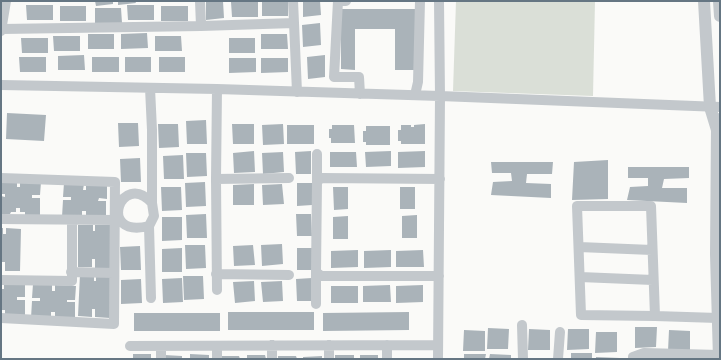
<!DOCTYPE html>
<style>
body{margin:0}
#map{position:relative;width:721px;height:360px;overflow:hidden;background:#fafaf8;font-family:"Nunito Sans",sans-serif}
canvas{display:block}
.frame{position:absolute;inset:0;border:2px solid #657683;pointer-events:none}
</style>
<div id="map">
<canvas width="721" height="360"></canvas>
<div class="frame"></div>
</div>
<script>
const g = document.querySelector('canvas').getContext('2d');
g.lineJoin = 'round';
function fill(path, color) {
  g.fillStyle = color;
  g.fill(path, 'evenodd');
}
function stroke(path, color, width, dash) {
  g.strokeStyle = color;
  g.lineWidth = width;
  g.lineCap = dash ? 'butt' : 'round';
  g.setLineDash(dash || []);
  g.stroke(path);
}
fill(new Path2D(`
 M456,1H595L593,96L453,91Z`), '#dadfd7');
fill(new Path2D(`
 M95,1H113V4L96,6Z
 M118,1H135L136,3L118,5Z
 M206,1H223L224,18L206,20Z
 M262,1H288V16H262Z
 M303,1H320L321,15L303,17Z
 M231,2H258V17H232Z
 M26,5H53V20H27Z
 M127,5H154V20H128Z
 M60,6H86V21H60Z
 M161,6H188V21H161Z
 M95,8H121L122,23H95Z
 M341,9H416V70H395V29H355V70L341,69Z
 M320,23L321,45L303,47L302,25Z
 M147,33L148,48L121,49V34Z
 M88,34H114V49H88Z
 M261,34H287L288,49H261Z
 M53,36H80V51H54Z
 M155,36H181L182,51H155Z
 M21,38H48V53H22Z
 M229,38H255V53H229Z
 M84,55L85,70H58V56Z
 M325,55V77L308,79L307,57Z
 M19,57H46V72H20Z
 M92,57H119V72H92Z
 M125,57H151V72H125Z
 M159,57H185V72H159Z
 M229,58H256V72L229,73Z
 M261,58H288V72L261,73Z
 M7,113L46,115L44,141L6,139Z
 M206,120L207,144H187L186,121Z
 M118,123H138L139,146L119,147Z
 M158,124H178L179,147L159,148Z
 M232,124H254V144H233Z
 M283,124L284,144L263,145L262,125Z
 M425,124V144H401V141H398V130H401V125H411V127H414V125Z
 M287,125H314V144H287Z
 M332,125H354L355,143H331V138H329V129H332Z
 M366,126H390V145H366V142H363V131H366Z
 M254,151L255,172L234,173L233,153Z
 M311,151V174H296L295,152Z
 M391,151V166L366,167L365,152Z
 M425,151V167L398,168V152Z
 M283,152L284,172L263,174L262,153Z
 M330,152H356L357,167H330Z
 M186,153H206L207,176L187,177Z
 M183,155L184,179H164L163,156Z
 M140,158L141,182H121L120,159Z
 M608,160V199L572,200L574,162Z
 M491,162H553L552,174H527L526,183L551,184V198L491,195L493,182L512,181L511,173H492Z
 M628,167H689V178L664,179L662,188H687V203L627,200L630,187L648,186V178H628Z
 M1,180H17V187H20V181L41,182L40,195H32V198H40V215H25V212H20V208H16V212H11L10,214H1V196L5,197V194H1Z
 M205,182L206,206L186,207L185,183Z
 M64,183L84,184L83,190H86V184L107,185V199L99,198L98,201H106V219L86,216V211H82V215L62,217L63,200H71V197H63Z
 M297,183H312V205L297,206Z
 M254,184V205H233V185Z
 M282,184L284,204L263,205L262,185Z
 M161,187H181L182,210L162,211Z
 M333,187H348V209L334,210Z
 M400,187H415V209H400Z
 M206,214L207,238H187L186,215Z
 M296,214H311L312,236H297Z
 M417,215V238H402V216Z
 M348,216V239H333V217Z
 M162,217H182V240L162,241Z
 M78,225H93V231H95V225H111L110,268H95V259H92V267H78Z
 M1,228H3V234H6V228L21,229L20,271H5V262H1Z
 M282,244L283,264L262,266L261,245Z
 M185,245H205L206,268L186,269Z
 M253,245L255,265L234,266L233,246Z
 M140,246L141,270H121L120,247Z
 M182,248V272H162V249Z
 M297,248H312V270H297Z
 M358,250V267L331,268V251Z
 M391,250V267L364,268V251Z
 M423,250L424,267H396V251Z
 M80,274L94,275V281H96V275L112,276L110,318L95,317V309H92V317L78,316Z
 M183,276H203L204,299L184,300Z
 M182,278L183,302L163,303L162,279Z
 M312,278V301H297L296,279Z
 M141,279L142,303L121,304V280Z
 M254,281L255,301L235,303L233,282Z
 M282,281L283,301L263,302L261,282Z
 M4,283H25V297H17V300H25V317L5,315V310H1V289H4Z
 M33,284L52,285V291H55V285L76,286L75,300H67V302H75V320L55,317V312H51V317L31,318L32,301H40V298H32Z
 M390,285L391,302H363V286Z
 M423,285V302L396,303V286Z
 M331,286H358V303H331Z
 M228,312H314V330H228Z
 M409,312V330L323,331V313Z
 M134,313H220V331H134Z
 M635,327H657L656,347L635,348Z
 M488,328L509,329L508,349H487Z
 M529,329L550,330V350H528Z
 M568,329H589V349L567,350Z
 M464,330L485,331V351H463Z
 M669,330L690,331V351H668Z
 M596,332H617V352L595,353Z
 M571,353H592V359H571Z
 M133,354H151V359H133Z
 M190,354L209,355V359H190Z
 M464,354H486L485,359H464Z
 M490,354L511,355V359H489Z
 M164,355L182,356V359H164Z
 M247,355H265L266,359H247Z
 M335,355H354V359H335Z
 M360,355H378V359H360Z
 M221,356H239L240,359H221Z
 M278,356H296L297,359H278Z
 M322,356V359H303V357Z
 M596,357L620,358V359H596Z`), '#aab3b9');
stroke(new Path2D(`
 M200,1L201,26
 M293,1L294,23
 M346,1H338L334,77H359L360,94
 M439,1L440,96L720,107
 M2,29L201,26L294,23L297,92
 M1,31L6,1
 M1,85L217,89L440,96L438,359
 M150,88L152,130V203L154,216L149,226L151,298
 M415,95L418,82L420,1
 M317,154V181
 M1,178L115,182L114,324L1,318
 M216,179L289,178
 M1,219L114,220
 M149,226C96,239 121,169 152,203
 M579,247L652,250
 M71,272L114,273
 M316,272V304
 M216,274L289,275
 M439,276H321L316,272L317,181L322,178L440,179
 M580,277L653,280
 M1,280L72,281V220
 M217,290L216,179L217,89
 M655,316L581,315L577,206H651L655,316L718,318
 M522,325L523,359
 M272,345V359
 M329,345V359
 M387,345V359
 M130,346L438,345
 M217,346V359
 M161,359V346
 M558,359L560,332
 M633,359V357L644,353L719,355`), '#c3c8cc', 10);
stroke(new Path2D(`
 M704,1L710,107L717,130
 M719,1L720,16
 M719,359L716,254L717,130L720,119`), '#c3c8cc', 12);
</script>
